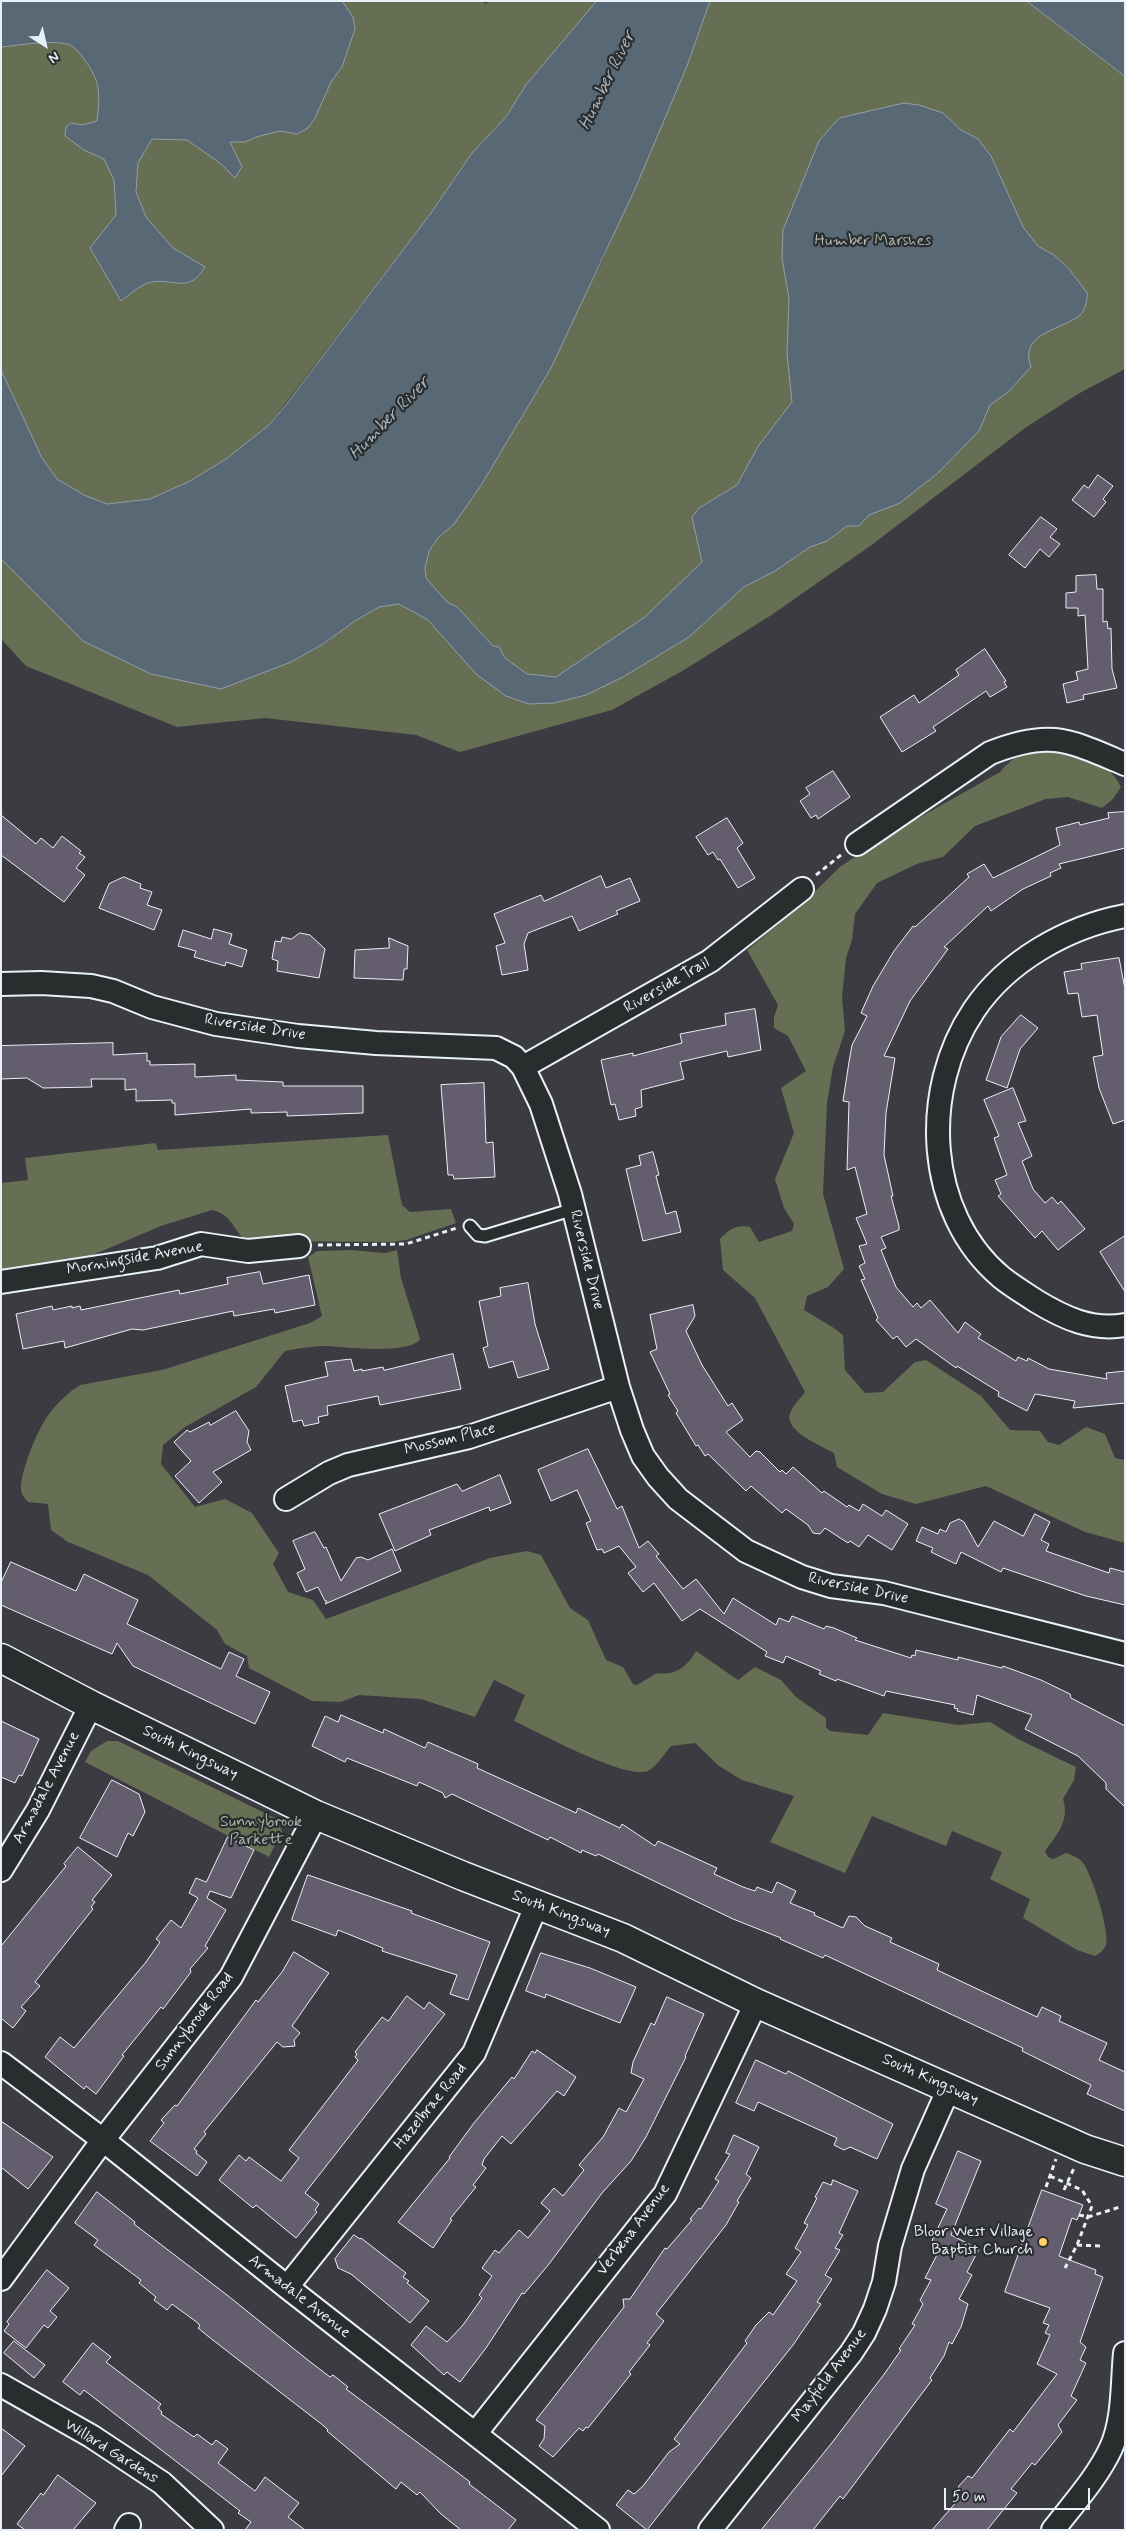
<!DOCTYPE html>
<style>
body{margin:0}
#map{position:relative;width:1126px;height:2531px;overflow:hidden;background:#3b3b41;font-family:Mynerve,sans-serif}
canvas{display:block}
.frame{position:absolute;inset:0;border:2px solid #e8f1f8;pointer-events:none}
.north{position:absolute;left:20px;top:20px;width:50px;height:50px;-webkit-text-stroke:4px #2a2d2e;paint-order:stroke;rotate:145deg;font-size:14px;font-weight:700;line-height:20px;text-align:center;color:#e8f1f8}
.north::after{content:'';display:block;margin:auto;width:18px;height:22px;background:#e8f1f8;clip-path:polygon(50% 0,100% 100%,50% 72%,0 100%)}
.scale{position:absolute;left:944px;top:2488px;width:146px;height:22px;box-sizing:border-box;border:2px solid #e8f1f8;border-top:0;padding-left:6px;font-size:15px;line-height:18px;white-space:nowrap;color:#e8f1f8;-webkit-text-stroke:4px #2a2d2e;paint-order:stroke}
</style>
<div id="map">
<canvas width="1126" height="2531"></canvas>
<div class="frame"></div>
<div class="north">N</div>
<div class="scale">50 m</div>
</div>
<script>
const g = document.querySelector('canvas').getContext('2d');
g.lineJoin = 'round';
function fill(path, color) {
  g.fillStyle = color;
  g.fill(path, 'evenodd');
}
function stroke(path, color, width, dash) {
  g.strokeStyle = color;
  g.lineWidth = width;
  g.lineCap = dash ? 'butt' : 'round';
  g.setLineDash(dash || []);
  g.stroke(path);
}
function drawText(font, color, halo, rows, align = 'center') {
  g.font = font + ' Mynerve,sans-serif';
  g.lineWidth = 4.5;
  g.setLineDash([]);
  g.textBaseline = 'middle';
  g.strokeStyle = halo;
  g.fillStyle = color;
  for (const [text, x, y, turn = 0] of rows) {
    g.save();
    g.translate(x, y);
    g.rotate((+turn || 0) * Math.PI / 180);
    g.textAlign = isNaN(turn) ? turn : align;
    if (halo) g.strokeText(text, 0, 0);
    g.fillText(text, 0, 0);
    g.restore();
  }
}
fill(new Path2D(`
 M1,1H481L486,4L489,1H597L527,85L506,117L472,153L431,213L269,425L226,460L190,481L150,499L107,504L84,495L57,479L42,458L1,370Z
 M710,1H1027L1125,76V369L1078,394L1025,428L873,544L773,614L684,670L612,710L460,752L416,735L265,718L177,727L26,666L1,639V559L83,641L221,689L291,662L323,644L355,621L379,607L392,603L424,568L429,551L438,538L454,524L600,266L687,66Z
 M1052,746C1078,754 1108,759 1121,787L1113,799L1102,808L1068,797L1046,799L975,826L943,857L919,863L877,883L855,914L852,940L846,958L842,997L845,1031L833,1067L827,1103L823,1194L844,1269L828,1287L807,1296L804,1310L834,1328L843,1335L845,1370L865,1393L883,1392L915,1362L926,1360L981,1396L1010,1430L1040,1431L1048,1442L1059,1445L1086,1427L1105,1434L1115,1458L1125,1460V1543L1085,1532L986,1486L916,1504L882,1494L837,1467L834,1453C820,1445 781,1430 791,1411C794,1404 801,1398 805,1392L755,1298L723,1270L720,1239C729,1229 736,1224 750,1227L759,1242L792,1231L794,1224L784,1208L775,1179L794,1133L781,1088L806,1071L788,1036L774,1028V1017L778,1005L747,950L797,909L841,866L899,829L1000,772C1015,754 1029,749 1052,746Z
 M388,1135L402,1205L410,1212L451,1209L456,1223L406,1240L391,1242L264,1241C259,1241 253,1241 248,1240C234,1236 235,1215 212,1210L161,1226L88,1257L1,1271V1183L28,1180L25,1158L156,1143L158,1150Z
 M351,1250L385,1253L397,1250L401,1278L420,1339C410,1355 346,1347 328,1346C314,1346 299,1348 285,1351L256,1387L185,1427L163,1445L161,1464L195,1507L225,1499L252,1513L279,1553L273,1564L288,1592L313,1600L326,1619L490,1558L527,1551L541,1555L570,1608L588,1620L606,1660L623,1667L633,1684L637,1685L657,1673C675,1676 687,1667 696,1651L738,1680L755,1667L781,1680L796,1697L826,1718V1727L830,1731L868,1735L883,1713L958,1725L990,1722L1018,1739L1076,1767L1074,1780L1063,1799C1070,1820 1057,1835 1045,1851L1048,1857L1053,1859L1066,1853C1072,1855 1080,1858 1083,1863C1092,1874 1110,1932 1106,1945C1104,1950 1100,1953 1095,1956L1077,1950L1023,1918L1030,1899L990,1879L1002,1852L952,1831L946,1846L872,1816L845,1873L770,1842L794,1796L742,1780L719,1766L695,1743L671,1746C665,1753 656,1767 648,1771C625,1780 538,1732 514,1721L525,1695L494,1680L475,1717L421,1699L359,1695L341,1702L312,1701L249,1668L247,1656L225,1644L217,1630L148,1575L68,1542L51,1530L48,1504L28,1502C25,1498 21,1495 21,1489C20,1473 36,1434 45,1420C53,1407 67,1393 80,1385L162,1370L310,1323L322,1316L308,1257L317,1251Z
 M107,1741H118L275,1818L282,1831L269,1857L85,1762L91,1751Z`), '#666e54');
const water = new Path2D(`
 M1,1H342L353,17L355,29L342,67L331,82L315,118L308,128L297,134L280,131L256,137L245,142H230L242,167L235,178L220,163L187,140L152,139L138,163L136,192L146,217L173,248L205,267C187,296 173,276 148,283C139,286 129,295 121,301L90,248L116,215L114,180L104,159L84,150L65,136L66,127L71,123L82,125L97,121C100,93 101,82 84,59C81,54 73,45 67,44C46,40 22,45 1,47Z
 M597,1H710L687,66L635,189L551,368L480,487L454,524L438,538L429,551L425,568L426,578L447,602L457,607L493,646L499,647L505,658L527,674L556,677L645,617L702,562L692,517L699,508L737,485L759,445L792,402L787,353L789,299L782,258L783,230L819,141L839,118L904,103L919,105L943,113L961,130L978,139L991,156L1023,227L1038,246L1054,255L1069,269L1088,294C1086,301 1086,307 1082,313C1067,330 1017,331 1031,367L1008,392L990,405L979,431L938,473L900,503L869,515L859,526H847L827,541L810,547L775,571L744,587L689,637L623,677L586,695L554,703L529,704L506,696L476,674L428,620L399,604L379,607L355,621L323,644L291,662L221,689L151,674L83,641L1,559V370L42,458L57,479L84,495L107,504L150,499L190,481L226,459L269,425L285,406L431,213L472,153L506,117L526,85Z
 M1027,1H1125V76Z`);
fill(water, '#596875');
stroke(water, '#929fa9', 1);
const building = new Path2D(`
 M1098,475L1113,486L1103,499L1106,502L1094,517L1072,500L1084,485L1088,488Z
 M1041,517L1057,529L1050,537L1060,544L1049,557L1040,549L1025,568L1009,555Z
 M1096,575L1097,589H1103V622L1107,621L1108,629L1111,628L1112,669L1117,688L1083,695L1084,699L1067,703L1063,684L1078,680L1076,672L1088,669L1085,615L1078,616V608H1066V593L1076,592V576Z
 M985,649L1006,681L1004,682L1007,687L990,697L986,691L933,727L936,731L902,752L880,717L914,695L919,703L959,675L956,670Z
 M833,771L850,797L818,819L816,815L811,818L800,801L810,794L806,788Z
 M1125,812V848L1059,864L1061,868L1050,873L1051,876L1023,889L991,911L988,906L944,947L948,949L910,1001L884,1056L895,1058L886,1113L884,1155L893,1196H891L899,1226V1230L881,1237L886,1248L881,1250L896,1287L913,1307L917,1303L921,1308L930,1300L958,1333L965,1322L981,1334L978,1338L1016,1361L1018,1357L1027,1361L1028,1358L1049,1369L1107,1379L1106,1373L1125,1371V1403L1073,1408L1075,1401L1035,1394L1027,1411L998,1396L999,1392L957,1366L956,1368L916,1339L906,1347L897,1336L893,1339L876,1320L878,1318L861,1280L865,1279L859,1266L865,1263L859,1246L867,1244L856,1218L867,1214L855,1167L847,1170L849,1102L843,1101L849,1062L852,1045L867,1016L861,1013L873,986L894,951L913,926L915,927L969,877L967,874L984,864L993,878L1060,845L1056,828L1079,822L1080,825L1109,818L1108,813Z
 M1,815L36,844L41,838L53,848L62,836L81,851L79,853L85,857L76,868L85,875L64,902L1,855Z
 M727,818L743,843L737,848L755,878L738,888L720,859L718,860L713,852L708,855L696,837Z
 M601,876L606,888L630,878L640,901L616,911L618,914L579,931L572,916L528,933L524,944L528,970L502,975L496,946L505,943L494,914L541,895L544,901Z
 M124,877L141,884L140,888L152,892L147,905L162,910L154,930L99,908L109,884Z
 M214,929L232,934L229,944L247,950L242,967L226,962L225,966L194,957L196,951L178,946L183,930L211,939Z
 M300,933L310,935L325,949L319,978L277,971L278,961L272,959L275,941L281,942L282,937L291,939Z
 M389,938L408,946L407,969H404L403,980L354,978L355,950L389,948Z
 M1119,958L1125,989V1120L1113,1124L1099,1088L1093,1057L1103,1055L1097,1015L1082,1017L1078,993L1068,994L1064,972L1082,969L1081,964Z
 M755,1009L761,1050L728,1057L727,1051L680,1062L684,1079L641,1090L642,1107L635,1109L636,1116L619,1120L615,1104L611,1105L601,1060L633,1053V1056L682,1043L680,1034L726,1025L725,1014Z
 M1021,1015L1038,1028L1020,1049L1007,1088L986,1080L1001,1037Z
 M113,1043V1055L147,1053V1061H150V1065L195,1064V1077L236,1075V1080L283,1082V1086H363V1113L287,1116V1112L251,1113V1109L175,1115V1103H172V1100L136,1101V1089L125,1090V1079H91L92,1087L43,1088L27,1078L1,1079V1046Z
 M484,1083L486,1143L493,1142L495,1177L454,1179L453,1175H448L441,1085Z
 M1013,1088L1026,1121L1018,1123L1032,1156L1022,1161L1033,1189L1045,1203L1052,1197L1058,1204L1061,1201L1085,1229L1058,1250L1042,1231L1035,1238L998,1196L1001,1194L995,1180L1007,1175L994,1138L999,1136L984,1100Z
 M653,1152L659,1175L656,1176L666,1214L676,1211L681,1232L643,1241L626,1169L641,1165L639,1156Z
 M1125,1236V1292L1100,1252Z
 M260,1272L263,1284L309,1275L315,1305L275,1313L274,1309L234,1316L233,1311L143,1330L132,1329L65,1348L64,1341L23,1349L16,1314L52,1306L53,1310L72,1306V1308L80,1306L81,1310L179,1290L180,1294L228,1284L227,1278Z
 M528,1283L535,1324L549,1369L518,1378L513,1361L489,1368L483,1348L488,1346L479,1301L501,1296L500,1288Z
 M693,1305L695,1316L686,1331L702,1365L728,1406L732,1403L743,1420L726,1432L750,1457L756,1451L760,1452L780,1472L782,1470L786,1474L793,1467L822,1493L824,1491L847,1507L849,1505L859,1511L863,1504L882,1516L886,1510L908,1524L892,1550L868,1535L859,1547L850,1541L848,1543L825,1528L820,1534L813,1533L808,1525L786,1509L782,1513L751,1486L746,1491L708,1454L705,1456L698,1445L696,1446L676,1413L678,1411L668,1395L670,1394L650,1352L657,1349L650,1315Z
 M453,1354L461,1389L380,1405L378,1396L327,1406L328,1415L318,1417L319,1423L304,1426L302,1420L293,1422L285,1386L328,1376L325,1362L351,1359L354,1371L362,1369V1371L383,1367L384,1370Z
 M236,1411L249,1431L247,1442L251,1450L213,1472L222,1482L199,1503L175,1476L191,1461L174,1442L187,1430L190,1432L209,1422L210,1425Z
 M588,1449L617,1509L622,1506L639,1548L648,1541L659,1554L656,1556L683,1589L696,1579L724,1614L733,1598L776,1625L779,1618L789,1622L792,1616L824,1629L826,1626L834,1628L857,1638L855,1640L911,1658L912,1655L915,1656L916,1650L958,1660V1657L1002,1668L1003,1666L1041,1680L1070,1694L1071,1698L1125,1726V1807L1106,1789V1783L1078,1756L1025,1729L1032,1715L977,1695L973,1715L957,1711L958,1709L954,1708L955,1705L886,1691L884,1696L837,1679L836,1681L819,1674L821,1671L786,1656L783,1663L765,1656L767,1652L700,1609L682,1621L654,1583L643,1592L628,1573L636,1567L619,1546L604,1553L602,1549L597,1550L586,1523L591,1521L577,1490L551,1501L538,1470Z
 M500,1475L511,1503L490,1511L489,1507L429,1530L431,1535L395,1551L379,1514L457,1484L462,1491Z
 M1035,1514L1050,1522L1041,1540L1049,1544L1046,1551L1109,1573L1110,1568L1125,1572V1605L1086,1596L1003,1568L1001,1572L961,1552L956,1564L931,1552L933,1548L916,1541L922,1527L938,1534L940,1529L946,1532L950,1523L959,1519L964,1522L978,1547L994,1521L1023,1536Z
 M315,1532L324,1548L326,1547L341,1581L356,1558L361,1557L368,1560L392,1549L401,1571L325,1604L327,1601H325L318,1587L306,1592L297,1573L305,1569L293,1541Z
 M11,1562L76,1591L84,1574L138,1600L127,1624L221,1669L229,1652L244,1659L236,1676L270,1692L255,1724L133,1666L117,1643L112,1654L1,1605V1583Z
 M341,1715L383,1733L384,1729L425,1748L428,1742L478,1764L477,1768L576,1813L578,1808L620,1828L622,1824L655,1846L658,1841L717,1868L714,1874L743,1887L755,1891L757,1887L772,1893L777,1882L796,1891L790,1903L815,1913L814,1915L843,1928L849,1916L856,1917L865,1926L892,1938L890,1942L939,1964L937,1970L1037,2017L1042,2007L1061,2016L1059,2021L1107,2043L1099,2060L1125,2072V2111L1087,2094L1091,2085L1022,2051L1023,2048L825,1955L823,1958L780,1939L781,1938L733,1919L598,1854L596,1856L582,1850L581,1853L550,1837L548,1840L452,1794L445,1798L443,1793L419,1782L417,1786L347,1758L345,1762L312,1746L325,1716L338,1722Z
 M1,1721L39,1739L22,1776L19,1775L15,1783L1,1777Z
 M112,1780L139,1794L145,1812L133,1836L128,1833L117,1857L80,1838Z
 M228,1837L254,1850L231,1898L210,1891L207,1898L226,1910L205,1946L208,1948L190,1969L191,1972L163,2009L161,2007L122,2055L124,2056L96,2094L86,2086L84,2089L45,2057L60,2037L74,2048L146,1962L160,1942L156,1939L171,1920L181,1928L198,1898L189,1893L196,1878L206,1882Z
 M78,1847L112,1875L92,1900L95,1902L91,1907L93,1909L35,1982L40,1986L21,2007L26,2011L13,2028L1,2018V1946L66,1866L64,1864Z
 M308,1875L412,1911L411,1913L490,1942L468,2000L450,1994L457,1975L382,1951L383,1948L338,1930L336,1936L292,1920Z
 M294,1952L329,1973L292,2026L300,2033L294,2040L295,2046L283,2047L277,2042L204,2132L206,2134L194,2149L197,2151L196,2153L207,2162L197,2176L150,2141L164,2123L161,2120L175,2105L177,2106L245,2015L256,2000L258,2002L282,1972Z
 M541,1953L590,1968L636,1987L620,2023L546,1994L545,1998L526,1991Z
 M407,1996L424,2009L429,2002L445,2014L305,2193L319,2204L315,2210L317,2212L296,2238L256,2205L253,2208L219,2180L239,2155L246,2161L249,2157L281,2181L299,2158L289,2150L356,2063L358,2060L355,2057L357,2054L355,2052L382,2017L388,2021Z
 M667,1997L704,2014L685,2056L686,2057L646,2137L631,2161L602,2193L549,2264L524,2294L522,2293L486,2348L460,2382L447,2372L444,2375L411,2345L426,2326L447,2342L463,2325L482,2298L479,2295L492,2276L482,2268L495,2250L499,2253L519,2230L528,2238L550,2211L541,2203L554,2188L563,2196L584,2170L579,2165L603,2137L619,2108L626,2112L644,2079L631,2073L633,2062L651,2023L654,2025Z
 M537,2050L576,2077L564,2096L557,2091L511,2144L502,2136L484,2159L482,2165L486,2168L473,2185L476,2187L450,2219L452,2220L433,2248L398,2222L450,2158L449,2157L474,2123L512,2077L514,2079L532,2051L535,2053Z
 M756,2060L786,2074L788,2071L893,2124L877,2159L850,2147L844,2150L834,2145L837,2138L758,2102L754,2111L736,2103Z
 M1,2121L53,2157L28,2189L1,2167Z
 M734,2135L759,2147L746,2174L751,2178L737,2201L739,2202L726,2225L656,2314L664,2321L647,2343L650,2345L629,2372L631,2374L588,2428L586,2427L583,2431L579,2428L553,2457L539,2446L544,2439L545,2426L536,2420L624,2307L623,2299H630L665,2248L667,2249L692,2220L690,2219L699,2208L701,2209L719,2181L715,2179L730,2154L726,2153Z
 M958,2151L981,2161L951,2235L979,2249L967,2272L972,2275L959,2299L968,2304L961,2327L952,2344L949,2342L944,2356L930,2378L932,2380L843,2499L840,2496L813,2530H761L831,2444L885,2373L901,2350L899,2349L915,2325L912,2324L923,2304L920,2300L931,2280L925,2278L940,2249L931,2245L933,2238L947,2209L936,2204Z
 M833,2180L858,2191L839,2233L843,2235L835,2248L840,2250L825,2275L832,2279L817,2302L821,2304L793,2345L647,2530L616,2505L628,2490L634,2494L643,2486L669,2452L680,2444L674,2439L747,2343L745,2341L756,2325L769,2312L773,2315L797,2281L786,2274L801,2252L795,2248L808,2225L804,2223L817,2198L815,2197L823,2182L831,2185Z
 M1042,2190L1083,2205L1077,2220L1072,2218L1059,2256L1096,2270L1095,2274L1103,2277L1080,2342L1086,2347L1080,2360L1086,2363L1071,2396L1077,2400L1058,2425L1062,2432L1035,2465L1032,2463L1011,2489L1017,2493L987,2530H932L965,2492L958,2487L968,2476L972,2478L1010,2429L1013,2432L1057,2374L1037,2364L1050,2335L1045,2333L1049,2325L1043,2323L1050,2308L1005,2292Z
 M97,2192L135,2222L134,2224L227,2295L309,2361L330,2377L333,2375L348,2387L346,2389L453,2469L470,2482L469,2484L516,2520L508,2530H461L441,2514L420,2492L417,2495L401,2482L396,2489L327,2431L328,2430L324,2426L209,2337L198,2328L200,2326L198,2323L172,2304L167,2310L154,2300L156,2297L139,2283L141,2280L94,2245L98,2240L75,2223Z
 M354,2235L360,2239L361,2238L406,2273L403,2277L409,2281L407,2283L429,2301L410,2323L351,2274L338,2268L335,2259Z
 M47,2270L69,2288L50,2311L57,2317L48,2328L44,2325L26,2348L4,2331L9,2324L7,2322Z
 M14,2341L45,2365L34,2378L4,2353Z
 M93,2343L111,2357L106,2362L161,2404L158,2408L162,2412L161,2414L194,2437L197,2434L212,2445L216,2440L228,2449L218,2463L255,2491L265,2477L299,2503L288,2517L305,2530H245L251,2522L238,2513L240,2511L84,2390L80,2395L63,2382Z
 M1,2428L25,2446L1,2476Z
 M58,2475L96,2503L73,2530H25L17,2524L41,2493L43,2495Z`);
fill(building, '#645d6d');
stroke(building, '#e8f1f8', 1);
const lane = new Path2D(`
 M470,1226L478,1235L485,1236L574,1209`);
const street = new Path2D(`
 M857,844L990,753C1050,729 1068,740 1125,764
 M1125,916C1067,927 1007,961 974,1010C920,1090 925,1213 1001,1277C1012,1286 1024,1293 1036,1301C1064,1318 1092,1331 1125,1325
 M1,984L41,983L91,986L113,991L152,1007L216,1024L298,1036L376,1043L496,1048L514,1057L523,1067L541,1104L570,1194L618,1387L632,1430L643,1456L658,1477L678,1499L746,1551L802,1577L831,1586L884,1593L1125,1654
 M523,1067L710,961L802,889
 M1,1282L157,1258L201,1244L248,1251L299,1246
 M286,1499L329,1473L348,1465L469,1437L618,1387
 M1,1870L38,1810L91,1705
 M1,2063L103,2140L287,2287L598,2530
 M1,2279L103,2140L231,1977L316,1815
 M287,2287L474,2053L537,1904
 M1,2385L91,2436L162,2483L212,2530
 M475,2434L665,2194L756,2003
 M126,2530L129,2525
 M710,2530L851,2353L864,2333L875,2309L884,2282L890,2246L913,2169L949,2088
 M1053,2530C1073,2504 1097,2478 1111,2448C1124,2419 1122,2384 1125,2353`);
const secondary = new Path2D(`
 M1,1658L91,1705L316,1815L463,1876L623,1938L756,2003L1085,2149L1125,2162`);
stroke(lane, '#e8f1f8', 15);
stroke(street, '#e8f1f8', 26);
stroke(secondary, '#e8f1f8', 31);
stroke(new Path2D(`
 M816,875L841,855
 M318,1245L406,1244L457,1228
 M1050,2176L1082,2190L1092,2206L1077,2245L1065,2268
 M1046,2187L1056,2159
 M1064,2190L1074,2168
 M1079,2215L1088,2217L1120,2207
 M1077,2245L1100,2246`), '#e8f1f8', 3, [5, 4]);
stroke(lane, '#2a2d2e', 11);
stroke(street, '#2a2d2e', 22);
stroke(secondary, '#2a2d2e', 28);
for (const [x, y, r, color] of [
 [1043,2242,5,"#ffd166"]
]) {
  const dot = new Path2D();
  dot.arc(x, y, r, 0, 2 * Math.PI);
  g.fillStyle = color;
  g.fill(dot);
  stroke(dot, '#2a2d2e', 2);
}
drawText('16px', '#aeb6ae', '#2a2d2e', [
 ["Humber Marshes",873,242],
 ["Sunnybrook",261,1823],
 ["Parkette",261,1841]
]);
drawText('16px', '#e8f1f8', '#2a2d2e', [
 ["Riverside Trail",667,986,-30],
 ["Riverside Drive",255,1028,9],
 ["Morningside Avenue",135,1259,-10],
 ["Riverside Drive",586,1260,76],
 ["Mossom Place",450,1440,-14],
 ["Riverside Drive",858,1589,12],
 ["South Kingsway",190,1753,26],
 ["Armadale Avenue",47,1788,-62],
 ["South Kingsway",561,1914,21],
 ["Sunnybrook Road",195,2022,-53],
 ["South Kingsway",930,2080,24],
 ["Hazelbrae Road",431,2107,-51],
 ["Verbena Avenue",634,2230,-53],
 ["Armadale Avenue",299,2297,38],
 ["Mayfield Avenue",830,2376,-53],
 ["Willard Gardens",111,2452,32]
]);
drawText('16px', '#e8f1f8', '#2a2d2e', [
 ["Bloor West Village",1033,2233],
 ["Baptist Church",1033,2251]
], 'right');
drawText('italic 18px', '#a8b3bd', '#2a2d2e', [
 ["Humber River",608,81,-64],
 ["Humber River",390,419,-46]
]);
</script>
